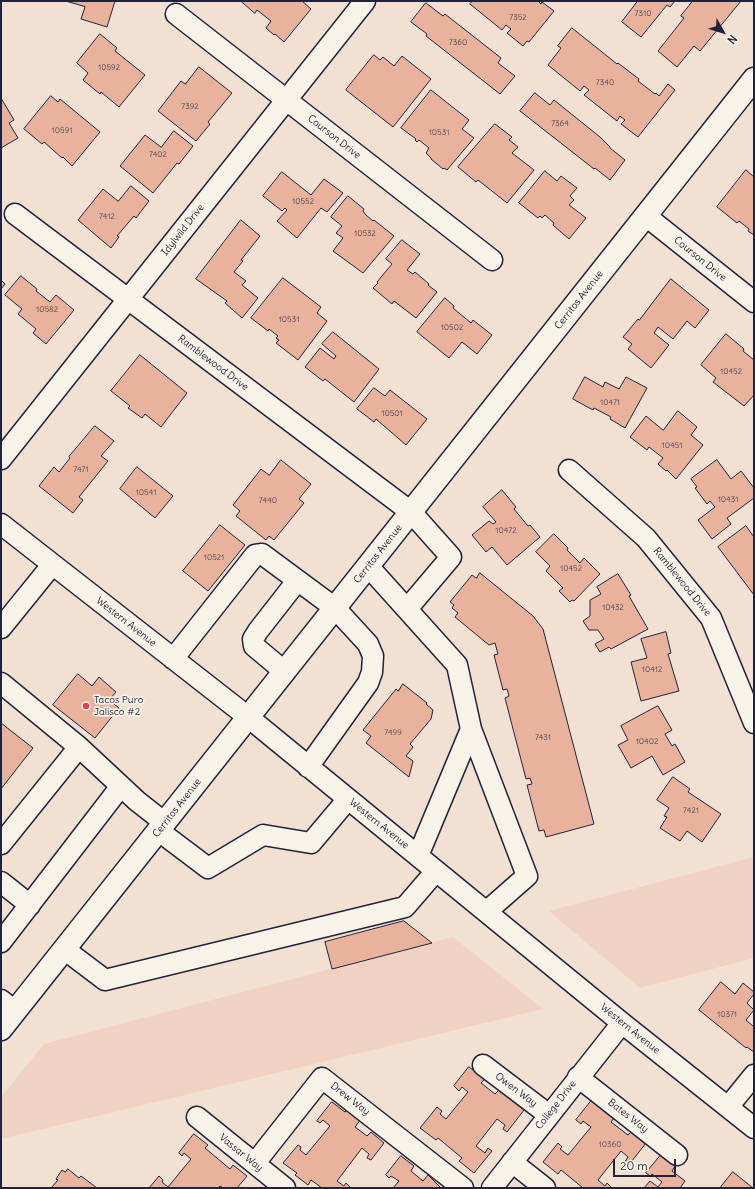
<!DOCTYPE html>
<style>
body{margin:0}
#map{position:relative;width:755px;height:1189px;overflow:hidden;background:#f2e0d2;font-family:Delius,sans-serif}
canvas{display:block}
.frame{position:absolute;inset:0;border:2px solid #22223b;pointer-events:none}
.north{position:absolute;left:703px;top:12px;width:40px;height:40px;-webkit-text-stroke:3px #f7f3e8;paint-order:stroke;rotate:129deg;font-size:11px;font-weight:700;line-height:16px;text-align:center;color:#22223b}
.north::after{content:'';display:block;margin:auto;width:14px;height:18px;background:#22223b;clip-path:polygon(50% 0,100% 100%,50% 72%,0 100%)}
.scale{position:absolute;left:613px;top:1159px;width:63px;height:18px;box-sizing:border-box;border:2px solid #22223b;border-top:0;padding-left:5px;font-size:12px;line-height:14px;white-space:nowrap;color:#22223b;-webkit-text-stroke:3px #f7f3e8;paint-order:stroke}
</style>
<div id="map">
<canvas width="755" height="1189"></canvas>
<div class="frame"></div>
<div class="north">N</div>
<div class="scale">20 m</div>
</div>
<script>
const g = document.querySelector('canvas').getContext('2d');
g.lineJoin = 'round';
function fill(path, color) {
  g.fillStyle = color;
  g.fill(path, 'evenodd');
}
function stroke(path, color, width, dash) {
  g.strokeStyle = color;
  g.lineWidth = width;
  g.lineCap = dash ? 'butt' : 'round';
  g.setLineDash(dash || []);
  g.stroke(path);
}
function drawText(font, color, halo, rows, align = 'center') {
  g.font = font + ' Delius,sans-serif';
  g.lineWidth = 3.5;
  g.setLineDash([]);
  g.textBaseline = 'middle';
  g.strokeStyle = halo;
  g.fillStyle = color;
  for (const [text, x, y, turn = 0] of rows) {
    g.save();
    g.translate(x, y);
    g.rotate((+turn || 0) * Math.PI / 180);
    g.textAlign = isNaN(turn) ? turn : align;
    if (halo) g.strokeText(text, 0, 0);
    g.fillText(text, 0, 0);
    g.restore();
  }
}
fill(new Path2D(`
 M754,857V958L640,988L549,911Z
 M453,937L543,1009L1,1139V1097L44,1044Z`), '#efd2c2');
const building = new Path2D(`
 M66,1H115L107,27L81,19L85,7Z
 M241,1H302L311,9L284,42L275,34L274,35L266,28L271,21L257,10L255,13Z
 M473,1H538L541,4L542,2L554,11L529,42L527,41L523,46L507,33L511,29L506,25L502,30L470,4Z
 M638,1H675L670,7L667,5L641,37L622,22Z
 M693,1H741L700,51L694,46L677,67L658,51L684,18L681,16Z
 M426,3L443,16L445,14L501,58L498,63L515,76L500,94L426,36L427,34L411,22Z
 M572,28L617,64L618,63L639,79L638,81L655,94L656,93L659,96L668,84L675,90L638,137L621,124L625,120L620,116L617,121L584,95L589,90L584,86L580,91L548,65L561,48L558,46Z
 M100,34L117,48L115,51L145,75L119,107L101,92L100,94L83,80L88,73L77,63Z
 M374,55L380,60L383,57L394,66L402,56L431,79L393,127L346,90Z
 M199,67L232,93L208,122L210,124L196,141L158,111L181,81L185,84Z
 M431,90L469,120L462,129L474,138L447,170L444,168L443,169L431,159V158L426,153L429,148L419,140L417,142L415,140L416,139L401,128Z
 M535,93L550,105L554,100L600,137L610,147V148L625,160L610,180L595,168L594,169L520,111Z
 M51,96L58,102L60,99L100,132L72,166L63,157L62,158L44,142L42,144L24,129Z
 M1,98L14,120L9,123L18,138L1,148Z
 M495,124L512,137L509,140L518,147L512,153L534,170L507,203L478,180L476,182L458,167Z
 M174,131L193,146L179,164L177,163L153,193L120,166L145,135L161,147Z
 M746,170L754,177V235L748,231L749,229L739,221L737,223L717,207Z
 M545,171L557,181L561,176L577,188L570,196L574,200L569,205L586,218L569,239L553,225L554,223L545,215L542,218L540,216L538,218L519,203Z
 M282,172L311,195L324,179L343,193L327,212L321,208L297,238L277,221L287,210L285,208L282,211L263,196Z
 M131,186L149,201L136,218L134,216L117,236L119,237L111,248L78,220L103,189L118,201Z
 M348,196L364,209L363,211L366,215L373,221L374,220L394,236L363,273L333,251L343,238L336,233L342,226L331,217Z
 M241,220L260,236L241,260L243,261L234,272L246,281L242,285L258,298L242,318L225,303L227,301L196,279Z
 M402,240L420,254L407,270L413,274L415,272L429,284L428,285L437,292L416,318L394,301L392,304L373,288L378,283L377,282L392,264L386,259Z
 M21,276L37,289L36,291L50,302L56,295L74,310L46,344L33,333L36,329L18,314L22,309L5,295Z
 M283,278L321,307L317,313L327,321L298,360L276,343L279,340L276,338L278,336L269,329L268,331L251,318Z
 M671,279L709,310L695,328L687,321L673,339L658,327L654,333L669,345L651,368L628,349L632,344L623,337L638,319L639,320Z
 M1,280L5,284L1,289Z
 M445,298L454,306L453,308L471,323L473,320L492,335L477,354L462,342L449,358L417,332Z
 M333,332L379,369L354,402L325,379L323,381L305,367L320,348L334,359L336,356L322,344Z
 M726,334L744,349L743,351L754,360V395L744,406L713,382L716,378L701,365Z
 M140,355L187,393L161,427L145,414L142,418L128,408L130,406L111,391Z
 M585,377L603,387L605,382L619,389L626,377L647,388L625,428L610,419L611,417L594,408L593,410L573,399Z
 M374,388L385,396L390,390L427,419L406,445L376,419L374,422L357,409Z
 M678,411L697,427L691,435L703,445L676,479L667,470L666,471L658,464L663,458L649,447L647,450L630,437L646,416L663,430Z
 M95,426L114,441L101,456L108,461L79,497L83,500L73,513L39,486L54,467L59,472L70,458L69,457Z
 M281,460L311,484L299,499L304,503L274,540L269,536L266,540L236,516L240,511L233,505L261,469L269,475Z
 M717,460L731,479L741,471L754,488V498L727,518L731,524L712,539L698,520L715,507L710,501L707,504L695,488L697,487L691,479Z
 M137,467L173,496L155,518L120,489Z
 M502,490L516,507L514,509L528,526L530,525L540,537L507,565L492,547L486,552L472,535L489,521L493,524L496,522L483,507Z
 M220,525L245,545L208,591L183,571Z
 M746,526L754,537V595L718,547Z
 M554,534L568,548L567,550L580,563L584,558L600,574L574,601L572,600L570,602L559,591L563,588L546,571L550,566L536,552Z
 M480,573L533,616L543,629L594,824L546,837L544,830L539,831L527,785L532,784L530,778L526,779L505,698L509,696L507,689L503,690L494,655L498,654L495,643L489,645L455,617L458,613L452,608L454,605L450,602L472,575L476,578Z
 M618,574L631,595L629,596L648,629L611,649L609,647L600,652L595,644L604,639L598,630H589L583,621L590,616V600L601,594L597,587Z
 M666,632L671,653L668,654L679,691L641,701L631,662L647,658L641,639Z
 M78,674L92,686L99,677L116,692L109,700L119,708L95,738L53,705Z
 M403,684L427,703L426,704L433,710L431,719L410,744L413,747L406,756L413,761L409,777L366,743L371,736L363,730L396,689L398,691Z
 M658,706L672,730L665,734L672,746L675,744L685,762L663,775L652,756L631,768L618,745L628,740L621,726Z
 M1,723L33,748L1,789Z
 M673,777L690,789L688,792L721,814L702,842L687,831L680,841L660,828L667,817L664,816L669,808L657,800Z
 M404,921L432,943L332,969L325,942Z
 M721,982L735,994L743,983L754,992V994L747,1003L754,1010L746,1020L754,1027V1052L747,1047L746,1048L699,1010Z
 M469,1067L485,1079L481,1083L495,1094L499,1090L524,1110L507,1132L503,1129L505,1125L497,1119L476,1146L485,1153L488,1148L492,1151L474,1173L459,1161L462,1158L438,1138L436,1140L420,1128L437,1107L442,1111L440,1114L446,1119L468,1092L462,1087L459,1091L454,1086Z
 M592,1100L614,1118L611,1122L628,1135L631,1132L646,1143L628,1166L624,1163L628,1157L621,1151L598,1180L605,1186L607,1183L612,1188H583L561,1170L558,1174L543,1162L558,1143L562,1147L560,1149L568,1155L591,1127L583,1121L581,1124L576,1120Z
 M332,1102L345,1112L348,1108L361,1119L355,1127L367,1136L371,1132L384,1143L371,1160L367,1158L369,1154L362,1148L337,1181L344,1186L346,1183L350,1187L349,1188H322L311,1180L308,1185L295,1175L297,1173L283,1163L298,1145L301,1147L300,1150L306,1155L330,1126L323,1120L320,1123L317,1121Z
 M194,1134L208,1145L205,1148L230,1169L233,1165L247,1176L237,1188H223L220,1186L218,1188H149L159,1176L163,1180L162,1182L168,1187L191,1159L184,1153L182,1156L179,1153Z
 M661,1155L675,1166L672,1171L685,1181L680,1188H644L650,1181L658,1187L662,1182L652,1174L650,1176L646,1173Z
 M401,1156L414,1166L411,1171L423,1181L428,1175L441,1188H393L399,1181L391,1176L389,1178L386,1175Z
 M68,1169L79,1178L81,1176L97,1188H51L58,1180L56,1179L62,1170L65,1172Z
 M733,1172L753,1188H720Z`);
fill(building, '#e8b29d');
stroke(building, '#22223b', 1);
const minor = new Path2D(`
 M176,14L492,260
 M15,214L411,512L451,557L407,609
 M646,216L754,302
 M1,459L365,1
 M569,470L646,538L711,618L754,723
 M1,524L248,717L622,1023L754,1128
 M368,566L457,665L471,729L418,856
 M1,628L52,565
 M173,659L255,555L262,554L335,608L368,644L373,656L372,672L368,683L308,767
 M285,672L254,646L253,639L258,631L297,581
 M1,683L79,747L137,801L165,823
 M471,729L527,876L486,912
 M159,831L208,868L263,835L311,843L348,799
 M1,844L79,747
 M1,882L30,905
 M1,942L121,786
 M64,949L105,980L405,907L436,871
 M1,1000L15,1011
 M483,1065L549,1115
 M578,1077L677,1155
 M728,1107L754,1075
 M197,1117L285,1188
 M512,1162L545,1188
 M255,1163L322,1078L463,1188
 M492,1188L622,1023`);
const major = new Path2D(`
 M1,1029L754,79`);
stroke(minor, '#22223b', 23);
stroke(major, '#22223b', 25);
stroke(minor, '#f7f3e8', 20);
stroke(major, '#f7f3e8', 22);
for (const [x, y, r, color] of [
 [86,706,4,"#d1495b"]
]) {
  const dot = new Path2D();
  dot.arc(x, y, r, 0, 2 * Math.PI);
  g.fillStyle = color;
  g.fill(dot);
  stroke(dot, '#f7f3e8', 1.5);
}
drawText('8px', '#544654', null, [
 ["7310",643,14],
 ["7352",518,18],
 ["7360",458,43],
 ["10592",109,68],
 ["7340",605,83],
 ["7392",190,107],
 ["7364",560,124],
 ["10591",62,131],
 ["10531",439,133],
 ["7402",158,155],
 ["10552",303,202],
 ["7412",107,217],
 ["10532",365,234],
 ["10582",47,310],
 ["10531",289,320],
 ["10502",452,328],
 ["10452",731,372],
 ["10471",610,403],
 ["10501",392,414],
 ["10451",672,446],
 ["7471",81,470],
 ["10541",146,493],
 ["10431",728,500],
 ["7440",268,501],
 ["10472",506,531],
 ["10521",214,558],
 ["10452",571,569],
 ["10432",613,608],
 ["10412",652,670],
 ["7499",393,733],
 ["7431",543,738],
 ["10402",647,742],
 ["7421",691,811],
 ["10371",727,1015],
 ["10360",610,1145]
]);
drawText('10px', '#22223b', '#f7f3e8', [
 ["Courson Drive",334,137,38],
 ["Idylwild Drive",183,230,-52],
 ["Courson Drive",700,259,39],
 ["Cerritos Avenue",579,300,-52],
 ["Ramblewood Drive",213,363,37],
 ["Cerritos Avenue",378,554,-52],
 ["Ramblewood Drive",682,582,51],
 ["Western Avenue",126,622,38],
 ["Cerritos Avenue",177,808,-52],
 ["Western Avenue",379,824,39],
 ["Western Avenue",630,1029,39],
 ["Owen Way",516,1090,37],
 ["Drew Way",350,1099,38],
 ["College Drive",556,1105,-52],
 ["Bates Way",628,1116,38],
 ["Vassar Way",241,1153,39]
]);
drawText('10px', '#22223b', '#f7f3e8', [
 ["Tacos Puro",94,700],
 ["Jalisco #2",94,712]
], 'left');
</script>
